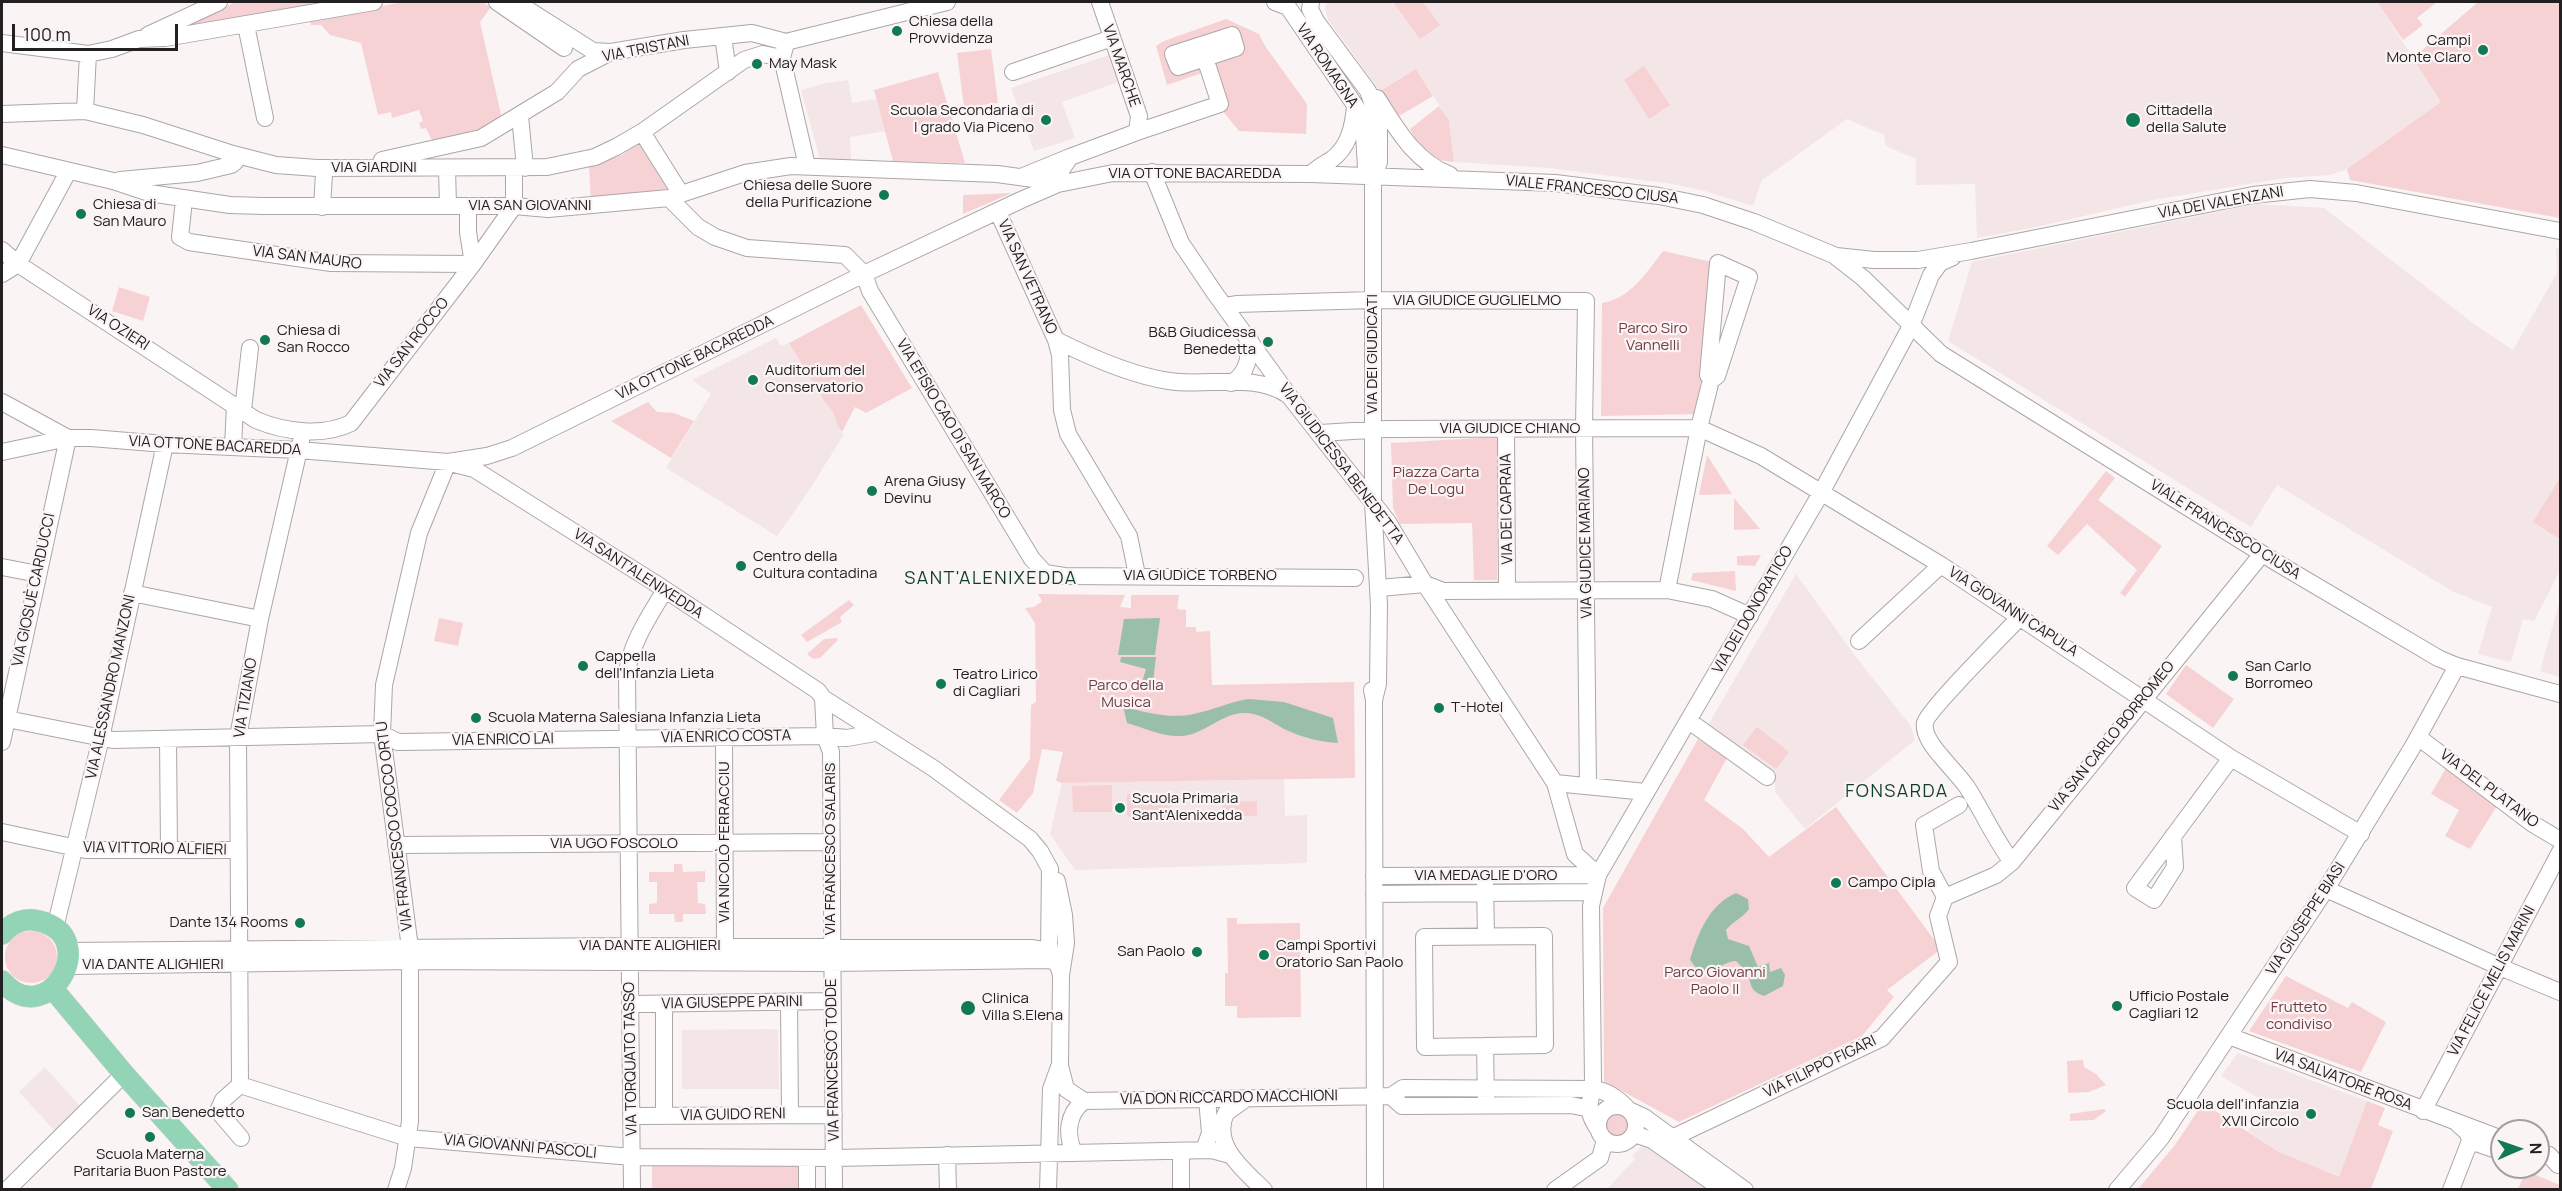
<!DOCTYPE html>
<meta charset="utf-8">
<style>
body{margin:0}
#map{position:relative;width:2562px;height:1191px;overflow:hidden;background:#faf4f5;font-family:Manrope,sans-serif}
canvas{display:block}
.frame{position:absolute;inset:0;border:3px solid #232021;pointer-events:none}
.north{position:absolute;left:2490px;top:1119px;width:60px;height:60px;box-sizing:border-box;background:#faf4f5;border:2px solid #a49fa0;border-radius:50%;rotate:88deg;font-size:16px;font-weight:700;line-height:24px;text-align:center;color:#232021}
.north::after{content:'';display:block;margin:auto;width:21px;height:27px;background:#117953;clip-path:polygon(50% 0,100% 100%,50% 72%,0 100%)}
.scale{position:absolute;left:12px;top:24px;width:166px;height:27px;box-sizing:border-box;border:3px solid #232021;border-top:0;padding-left:8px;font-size:18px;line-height:21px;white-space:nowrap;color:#232021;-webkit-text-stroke:4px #faf4f5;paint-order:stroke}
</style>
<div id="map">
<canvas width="2562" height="1191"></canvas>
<div class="frame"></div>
<div class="north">N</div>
<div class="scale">100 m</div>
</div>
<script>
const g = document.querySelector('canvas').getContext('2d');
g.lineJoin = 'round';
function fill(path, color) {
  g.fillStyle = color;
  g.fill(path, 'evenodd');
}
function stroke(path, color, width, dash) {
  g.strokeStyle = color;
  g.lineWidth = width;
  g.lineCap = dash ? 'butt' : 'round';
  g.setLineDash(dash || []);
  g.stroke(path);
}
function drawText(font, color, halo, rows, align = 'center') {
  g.font = font + ' Manrope,sans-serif';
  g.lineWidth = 4.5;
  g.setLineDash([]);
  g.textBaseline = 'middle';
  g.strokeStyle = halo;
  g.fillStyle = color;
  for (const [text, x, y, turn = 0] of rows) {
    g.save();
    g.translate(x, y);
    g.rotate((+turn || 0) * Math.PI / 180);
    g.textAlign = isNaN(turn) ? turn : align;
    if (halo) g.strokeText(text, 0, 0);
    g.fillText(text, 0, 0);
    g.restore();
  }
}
fill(new Path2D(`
 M1327,2H2377L2442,102L2347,169L2330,175L2285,178L2153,200L2036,227L1977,238L1975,184L1916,185V159L1886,146L1884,135L1847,119L1762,180L1753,206L1705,191L1672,184L1550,168L1454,162L1449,120L1416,69L1380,91L1328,20L1325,8Z
 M1109,55L1118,82L1062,102L1075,138L1034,151L1011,88Z
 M848,80L852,103L876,99L885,131L850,137L851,160L820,159L801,90L826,83Z
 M2257,204L2324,208L2474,324L2513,350L2557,273L2556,248L2560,249V571L2534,621L2523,619L2511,662L2478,654L2492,607L2452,591L2277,485L2251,527L1948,341L1972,262Z
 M776,338L781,346L789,343L826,404L833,409L839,430L844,434L810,489L777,536L666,468L711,394L692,380Z
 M1796,574L1859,661L1910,725L1915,740L1805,829L1775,792V774L1708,725Z
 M2560,600V677L2540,671Z
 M1284,779L1285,816L1307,815V863L1075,870L1050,834L1062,783Z
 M772,1029L778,1030L779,1089H682V1030Z
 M2238,1053L2367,1101L2339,1178L2279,1152L2248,1131L2267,1103L2221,1076Z
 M45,1067L81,1107L54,1130L19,1092Z
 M1644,1144L1708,1190H1606L1635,1159L1632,1156Z`), '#f4e5e6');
fill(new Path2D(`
 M236,2H331L172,29Z
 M404,2H482L491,7L480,22L502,119L481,129L432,141L426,128L421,129L419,123L423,121L419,110L392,118L391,112L378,115L361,43L330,35L321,25H311L309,19Z
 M1393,2H1423L1440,25L1420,39Z
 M2377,2H2437L2417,18L2423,25L2403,40Z
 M2478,2H2560V218L2350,180L2347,169L2441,102L2413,58Z
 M1226,19L1259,34L1265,46L1307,104L1306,134L1239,131L1210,95L1202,73L1167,85L1156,46L1164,41Z
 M991,49L998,103L964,107L957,53Z
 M1644,66L1670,105L1649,119L1624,80Z
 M1416,69L1433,96L1399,116L1380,91Z
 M938,72L965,163L893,161L874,90Z
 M1439,106L1449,120L1454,162C1427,159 1423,152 1410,129Z
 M641,140L671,188L591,202L589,167L622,155Z
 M1012,193L963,214V195Z
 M1663,251L1712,262L1698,414L1601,416L1602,303C1630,299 1647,272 1663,251Z
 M119,287L150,297L143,321L112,311Z
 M861,305L912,388L866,413L855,407L842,432C834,424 838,413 826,404L789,343Z
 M648,402L657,412L674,413L694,421L671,458L611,421Z
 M1498,437L1497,580H1474L1472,523L1400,524L1393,508L1391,443Z
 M1707,455L1732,494L1699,495Z
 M2106,471L2115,478L2098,500L2162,546L2125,597L2120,593L2137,570L2087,524L2058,555L2047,546Z
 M2560,478V539L2533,522Z
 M1734,498L1760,529L1734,530Z
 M1761,555L1755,566L1737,565V556Z
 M1735,571L1736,591L1691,580L1693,573Z
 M1038,594L1125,595L1120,607L1131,608V595H1179L1177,609L1186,610V627H1196V632L1210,631L1212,685L1354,682L1355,778L1062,783L1056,781L1063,752L1042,749L1033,793L1017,813L999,800L1030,759L1031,705L1036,702L1035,623L1025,608L1034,607L1042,601Z
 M849,600L854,605L840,617L842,622L807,642L801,635Z
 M439,618L463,623L458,646L434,641Z
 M837,638L838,640L820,658L813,659L807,654L824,639Z
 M2186,665L2234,699L2213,728L2166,694Z
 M1757,727L1789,752L1776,769L1743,745Z
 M1698,739L1727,758L1704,800L1743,829L1769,857L1836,807L1941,949L1887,990L1894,997L1862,1036L1679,1122L1604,1081L1603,908Z
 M2446,768L2497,806L2470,849L2445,836L2459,810L2431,794Z
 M1112,785V812H1073L1072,786Z
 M1127,794H1170V817H1127Z
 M1257,801V816H1222V802Z
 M674,864H682L683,872L705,871V882H697L698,903L705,904L706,914H683V922H675L674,914H649V904L657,903V882H649V872H674Z
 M1227,918H1237V924L1300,923L1301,1017L1237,1018V1006H1225V973H1228Z
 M5 957a26 26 0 1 1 52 0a26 26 0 1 1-52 0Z
 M2286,976L2348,1008L2352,1002L2386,1022L2361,1072L2249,1031Z
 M2083,1060L2084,1067L2096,1074L2106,1085L2089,1092L2068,1093L2067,1061Z
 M2367,1101L2385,1108L2378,1125L2393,1131L2371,1189H2138L2175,1145L2203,1103L2279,1152L2339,1177Z
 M1616,1105L1636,1121V1127L1629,1139L1616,1144L1605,1140L1599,1117L1604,1110Z
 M2104,1109L2106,1111L2094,1120L2070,1121V1114Z
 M652,1160H804V1189L652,1190Z
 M2526,1171L2560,1185V1189H2518Z`), '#f7d2d5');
fill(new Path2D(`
 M1160,618L1155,655H1118L1124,619Z
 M1121,657H1156L1153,682H1142L1146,669L1120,662Z
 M1249,699L1284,702L1333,718L1338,743C1320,742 1301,737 1284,729C1273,723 1260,713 1246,713C1224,711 1204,735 1181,736C1162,737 1145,728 1127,723L1123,706C1145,713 1171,719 1194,714C1213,710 1229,702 1249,699Z
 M1736,893L1748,899L1749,909C1743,918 1733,921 1726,930L1728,939L1749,946L1758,967L1769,963L1770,972L1781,968L1785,975L1783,986L1764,996C1752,991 1752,989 1749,978C1748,972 1741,966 1736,961C1726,961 1718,970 1709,969L1705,973L1697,969L1690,960C1698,933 1709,905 1736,893Z`), '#99beaa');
const minor = new Path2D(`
 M497,2L564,48
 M516,2L593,51L610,52
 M1275,2L1288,7L1363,117L1366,168L1373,177
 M1311,2L1310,9L1316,21L1368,91L1375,110L1379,128V162L1373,177V502L1379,605L1378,684L1374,700
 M246,25L265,118
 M148,35L219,2
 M723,36L728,72
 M2,43L88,54L112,49L139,39L165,38L374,2
 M785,47L782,58L807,166
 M1013,72L1112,38
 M1377,98C1397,129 1414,161 1450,175
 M85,111L88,54
 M2,114L85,111L143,125L233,154L276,165L317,168L547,167L595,157L616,147L642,132L744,60L763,54L782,58
 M520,116L525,168
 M642,132L681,194
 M1137,132L1220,104L1205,58L1236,48L1232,35L1173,54L1178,67L1205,58
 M2,155L113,181L149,193L230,205L263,206H514L548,209L669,198L745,173L791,166L997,174L1049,181L1058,184
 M382,160L481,138L557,92L578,69L611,52L684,40L752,33L786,42L947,2
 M447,168L448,206
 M1152,172L1181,243L1214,292L1290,397L1388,522L1425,584L1555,783L1575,854L1598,875
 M1311,174C1318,167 1323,165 1331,160C1349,147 1353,127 1355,107
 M1021,177L1070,157
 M120,180L197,173L231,165L235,162L233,154
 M1058,184L1060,172L1070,157L1137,132L1139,116L1100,2
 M669,198L698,227L715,237L747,248L845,255L864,274L870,291L1032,559L1045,573L1064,576L1355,578
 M184,200L180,237L189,242L331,263L473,264
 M468,206V232L473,264
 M322,207L324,174
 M998,212L1056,340L1060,355L1062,410L1068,434L1129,536L1137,575
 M2,250L18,264L256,420C285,432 323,437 351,423L473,264L514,206V169
 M1836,257L1863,278L1941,354L2274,561L2438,658L2457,666L2560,694
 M2,274L18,264L68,172
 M1225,306L1236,304L1373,300L1586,301L1584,428L1588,785
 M1056,340C1088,356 1134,376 1169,381C1207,387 1254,372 1288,395
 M1231,383C1248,374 1249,357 1250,340
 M2,402L68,438
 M243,410L250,348
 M1506,429L1507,590
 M1320,433L1386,429L1699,428L1761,456L1941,565L2231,758L2361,834
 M233,447L235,405
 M2,452L68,438H91L165,444L298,450L448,462L487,456L512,448L864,274L1021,200L1058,184L1113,173L1311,174L1555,183L1659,196L1703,205L1754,222L1836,256L1874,260H1918L1971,251L2253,195L2310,189L2356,193L2560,231
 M454,464L474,469L655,583L818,691L823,698L933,768L1030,839L1040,851L1050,869L1049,951
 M2,567L38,574
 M1379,588L1425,584L1443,591L1667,590L1712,599L1750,616
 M1667,590L1699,428L1711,380L1717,376L1749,277L1718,263L1708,375L1711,380
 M132,593L260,619
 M1859,641L1941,565
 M1372,690L1374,700L1375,1190
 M823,698L825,736L831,752L834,1190
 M2,718L113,740L382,734
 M1689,721L1767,777
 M382,734L398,742L825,736L847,738L875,733
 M2418,737L2533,824L2560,840
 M724,738L725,946
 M168,739L169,850
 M2,742L68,438
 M1555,783L1646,792
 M2,832L86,850H238
 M2173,836L2175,867L2154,900L2135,888L2231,758
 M396,845L831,842
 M2012,862C1994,838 1983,812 1967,787C1959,776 1949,766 1940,755C1934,748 1923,734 1925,723C1927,711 2006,632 2020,617
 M1374,876L1598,875
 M1057,881L1064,915L1066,943L1061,975L1060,1066L1066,1089L1084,1101L1391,1096L1403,1088L1593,1089C1607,1091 1616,1097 1626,1107
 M1485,883L1486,936
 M2326,889L2500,967L2560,992
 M1374,894L1592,892
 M1945,897L1996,875L2012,862L2262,554
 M1945,897L1931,871L1924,825L1959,805
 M55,928L101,738L165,444
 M1544,936L1545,1045L1425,1047L1424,937Z
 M68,951L622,946L1031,948L1049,951L1055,960
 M68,966L410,961L831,963L1047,960L1057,962L1061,975
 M789,1002L790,1115
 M631,1004L832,1001
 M664,1004V1116
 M2229,1036L2502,1139
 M1485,1046L1486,1099
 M240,1085L408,1138L632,1157L835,1158L1212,1150L1230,1155
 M240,1085L238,737L260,619L301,441
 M240,1085L223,1100L218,1111L241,1138
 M1391,1096L1402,1106L1571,1105L1590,1109
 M1247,1098L1226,1113C1211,1145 1244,1170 1264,1190
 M1598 1125a19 19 0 1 1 38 0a19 19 0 1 1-38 0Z
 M1631,1111L1644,1117L1745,1190
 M2423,1111L2560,852
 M632,1116L834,1115
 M1598,1129C1583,1107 1592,1103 1593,1082L1591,906L1598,875L1821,493L1911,326L1931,275L1940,263L1953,257
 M1634,1134L1652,1140L1723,1190
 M1672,1138L1882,1038L1949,962L1938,916L1945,897
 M2470,1141L2502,1152
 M1204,1150L1210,1133L1207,1099
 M1181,1151V1190
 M2538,1151L2549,1155L2558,1165
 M1074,1153C1066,1134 1067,1114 1084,1101
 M947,1155L948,1190
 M807,1158V1190
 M7,1190L124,1074
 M396,1190L403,1168L410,1121V948L382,734L384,685L419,533L448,462
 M632,1190L627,674C630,644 650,615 665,590
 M1048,1190L1051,1089L1059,1067
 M1555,1190L1600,1158L1605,1140
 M2117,1190L2161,1138L2326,889L2412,748L2457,666
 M2451,1190L2470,1141L2468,1133L2458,1124`);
const major = new Path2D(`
 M2,934C11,923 25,917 39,921C104,936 47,1034 2,981
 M53,989L124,1074L228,1190`);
stroke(minor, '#aca6a7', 18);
stroke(major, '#d3d2d3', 22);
stroke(minor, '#fff', 16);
stroke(major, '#93d3b6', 21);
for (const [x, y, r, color] of [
 [897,31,6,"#117953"],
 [2483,50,6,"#117953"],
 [757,64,6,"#117953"],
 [1046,120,6,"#117953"],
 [2133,120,8,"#117953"],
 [884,195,6,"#117953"],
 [81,214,6,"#117953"],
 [265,340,6,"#117953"],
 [1268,342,6,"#117953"],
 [753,380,6,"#117953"],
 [872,491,6,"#117953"],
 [741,566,6,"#117953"],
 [583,666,6,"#117953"],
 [2233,676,6,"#117953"],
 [941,684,6,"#117953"],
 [1439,708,6,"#117953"],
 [476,718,6,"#117953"],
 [1120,808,6,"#117953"],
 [1836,883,6,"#117953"],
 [300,923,6,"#117953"],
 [1197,952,6,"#117953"],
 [1264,955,6,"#117953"],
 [2117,1006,6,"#117953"],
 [968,1008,8,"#117953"],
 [130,1113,6,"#117953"],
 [2311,1114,6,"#117953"],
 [150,1137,6,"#117953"]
]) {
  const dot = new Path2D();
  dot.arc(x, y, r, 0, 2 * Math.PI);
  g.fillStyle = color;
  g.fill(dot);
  stroke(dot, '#faf4f5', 2);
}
drawText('15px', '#232021', '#faf4f5', [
 ["Chiesa della",909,22],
 ["Provvidenza",909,39],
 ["Campi",2471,41,"right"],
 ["Monte Claro",2471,58,"right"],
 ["May Mask",769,64],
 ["Scuola Secondaria di",1034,111,"right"],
 ["I grado Via Piceno",1034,128,"right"],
 ["Cittadella",2146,111],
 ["della Salute",2146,128],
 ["Chiesa delle Suore",872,186,"right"],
 ["della Purificazione",872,203,"right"],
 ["Chiesa di",93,205],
 ["San Mauro",93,222],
 ["Chiesa di",277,331],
 ["San Rocco",277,348],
 ["B&B Giudicessa",1256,333,"right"],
 ["Benedetta",1256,350,"right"],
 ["Auditorium del",765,371],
 ["Conservatorio",765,388],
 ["Arena Giusy",884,482],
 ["Devinu",884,499],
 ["Centro della",753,557],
 ["Cultura contadina",753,574],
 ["Cappella",595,657],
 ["dell'Infanzia Lieta",595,674],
 ["San Carlo",2245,667],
 ["Borromeo",2245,684],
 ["Teatro Lirico",953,675],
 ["di Cagliari",953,692],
 ["T-Hotel",1451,708],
 ["Scuola Materna Salesiana Infanzia Lieta",488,718],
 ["Scuola Primaria",1132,799],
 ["Sant'Alenixedda",1132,816],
 ["Campo Cipla",1848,883],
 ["Dante 134 Rooms",288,923,"right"],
 ["Campi Sportivi",1276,946],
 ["Oratorio San Paolo",1276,963],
 ["San Paolo",1185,952,"right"],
 ["Ufficio Postale",2129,997],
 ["Cagliari 12",2129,1014],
 ["Clinica",982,999],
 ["Villa S.Elena",982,1016],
 ["Scuola dell'infanzia",2299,1105,"right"],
 ["XVII Circolo",2299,1122,"right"],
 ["San Benedetto",142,1113],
 ["Scuola Materna",150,1155,"center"],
 ["Paritaria Buon Pastore",150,1172,"center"]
], 'left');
drawText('15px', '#232021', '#faf4f5', [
 ["VIA TRISTANI",646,49,-11],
 ["VIA MARCHE",1121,66,71],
 ["VIA ROMAGNA",1327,66,56],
 ["VIA GIARDINI",374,168],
 ["VIA OTTONE BACAREDDA",1195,174],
 ["VIALE FRANCESCO CIUSA",1592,190,6],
 ["VIA DEI VALENZANI",2221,203,-10],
 ["VIA SAN GIOVANNI",530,206],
 ["VIA SAN MAURO",307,258,7],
 ["VIA SAN VETRANO",1027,277,66],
 ["VIA GIUDICE GUGLIELMO",1477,301],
 ["VIA OZIERI",118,328,33],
 ["VIA SAN ROCCO",412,343,-52],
 ["VIA DEI GIUDICATI",1373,354,-90],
 ["VIA OTTONE BACAREDDA",695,358,-26],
 ["VIA EFISIO CAO DI SAN MARCO",953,429,59],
 ["VIA GIUDICE CHIANO",1510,429],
 ["VIA OTTONE BACAREDDA",215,446,3],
 ["VIA GIUDICESSA BENEDETTA",1341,464,53],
 ["VIA DEI CAPRAIA",1507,509,-91],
 ["VIALE FRANCESCO CIUSA",2225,530,32],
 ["VIA GIUDICE MARIANO",1586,543,-91],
 ["VIA SANT'ALENIXEDDA",638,574,33],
 ["VIA GIUDICE TORBENO",1200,576],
 ["VIA GIOSUÈ CARDUCCI",34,590,-78],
 ["VIA DEI DONORATICO",1753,610,-60],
 ["VIA GIOVANNI CAPULA",2013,612,33],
 ["VIA ALESSANDRO MANZONI",111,687,-78],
 ["VIA TIZIANO",246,698,-81],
 ["VIA ENRICO COSTA",726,737,-1],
 ["VIA SAN CARLO BORROMEO",2112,737,-51],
 ["VIA ENRICO LAI",503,740,-1],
 ["VIA DEL PLATANO",2489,789,37],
 ["VIA FRANCESCO COCCO ORTU",395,826,-97],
 ["VIA NICOLÒ FERRACCIU",725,842,-90],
 ["VIA UGO FOSCOLO",614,844],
 ["VIA VITTORIO ALFIERI",155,849,1],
 ["VIA FRANCESCO SALARIS",831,849,-90],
 ["VIA MEDAGLIE D'ORO",1486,876],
 ["VIA GIUSEPPE BIASI",2306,919,-57],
 ["VIA DANTE ALIGHIERI",650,946],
 ["VIA DANTE ALIGHIERI",153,965],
 ["VIA FELICE MELIS MARINI",2492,981,-62],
 ["VIA GIUSEPPE PARINI",732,1003,-1],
 ["VIA TORQUATO TASSO",631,1059,-91],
 ["VIA FRANCESCO TODDE",833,1060,-91],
 ["VIA FILIPPO FIGARI",1820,1067,-26],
 ["VIA SALVATORE ROSA",2343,1080,21],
 ["VIA DON RICCARDO MACCHIONI",1229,1098,-1],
 ["VIA GUIDO RENI",733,1115,-1],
 ["VIA GIOVANNI PASCOLI",520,1147,5]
]);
drawText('15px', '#733b44', '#faf4f5', [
 ["Parco Siro",1653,329],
 ["Vannelli",1653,346],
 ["Piazza Carta",1436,473],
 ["De Logu",1436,490],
 ["Parco della",1126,686],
 ["Musica",1126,703],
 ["Parco Giovanni",1715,973],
 ["Paolo II",1715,990],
 ["Frutteto",2299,1008],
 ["condiviso",2299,1025]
]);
g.letterSpacing = '1.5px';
drawText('18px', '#103d2a', '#faf4f5', [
 ["SANT'ALENIXEDDA",991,579],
 ["FONSARDA",1897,792]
]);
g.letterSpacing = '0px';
</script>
